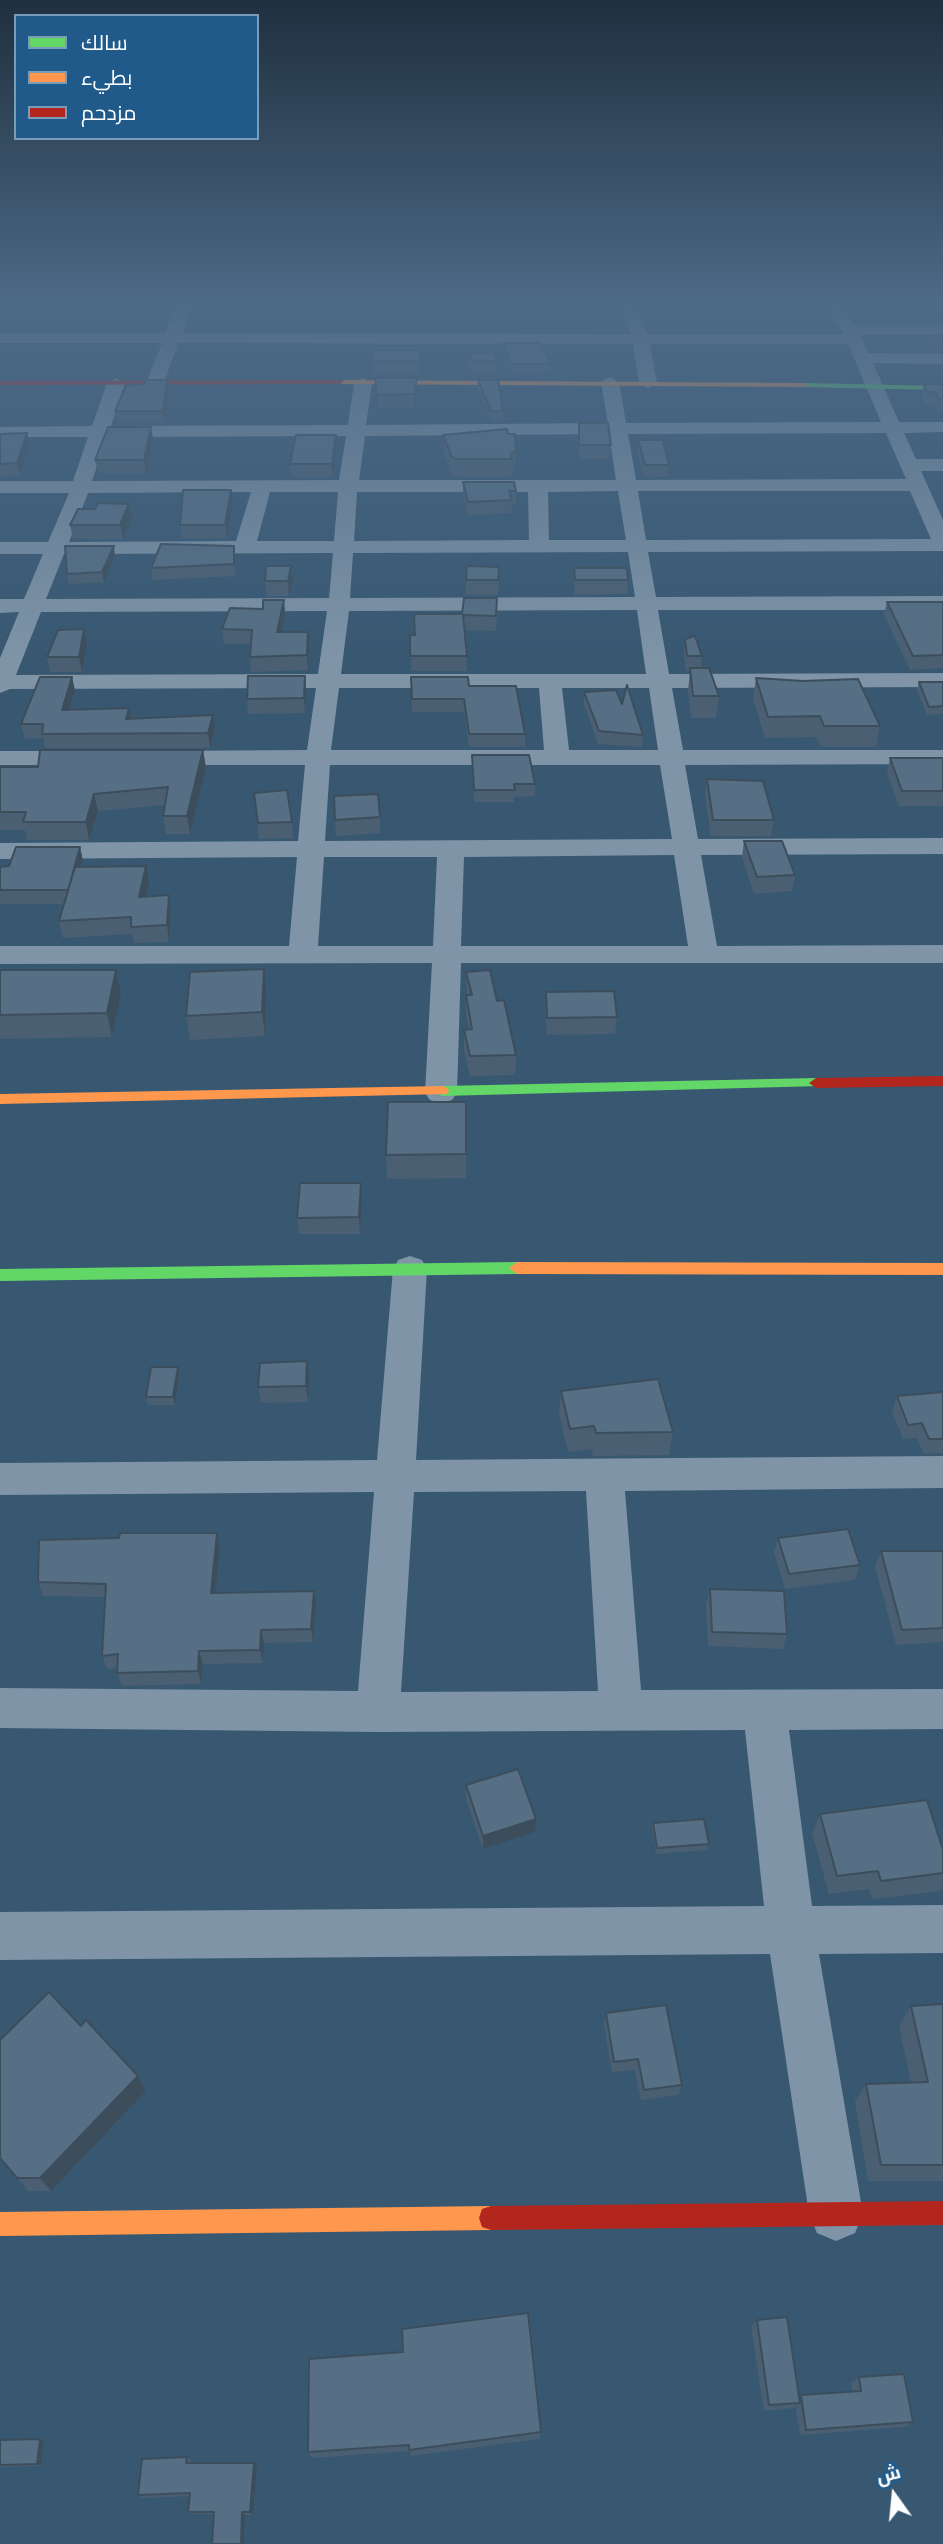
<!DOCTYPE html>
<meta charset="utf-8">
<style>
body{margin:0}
#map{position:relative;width:943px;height:2544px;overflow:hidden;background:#385872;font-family:Signika,Cairo,sans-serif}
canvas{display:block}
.legend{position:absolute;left:14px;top:14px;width:245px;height:126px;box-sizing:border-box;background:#205a8a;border:2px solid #799cb9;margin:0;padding:9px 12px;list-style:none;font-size:21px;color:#fff}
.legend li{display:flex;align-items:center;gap:14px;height:35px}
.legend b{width:35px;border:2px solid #799cb9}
.north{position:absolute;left:859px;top:2460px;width:70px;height:70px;-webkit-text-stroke:5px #205a8a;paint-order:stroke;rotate:345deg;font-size:19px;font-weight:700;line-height:28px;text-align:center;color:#fff}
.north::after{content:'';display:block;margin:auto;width:24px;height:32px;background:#fff;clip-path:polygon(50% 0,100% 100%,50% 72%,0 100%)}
</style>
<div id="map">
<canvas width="943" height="2544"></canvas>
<ul class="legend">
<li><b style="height:9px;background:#63d668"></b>سالك</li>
<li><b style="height:9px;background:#ff974d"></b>بطيء</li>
<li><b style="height:9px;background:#b3261e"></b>مزدحم</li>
</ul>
<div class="north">ش</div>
</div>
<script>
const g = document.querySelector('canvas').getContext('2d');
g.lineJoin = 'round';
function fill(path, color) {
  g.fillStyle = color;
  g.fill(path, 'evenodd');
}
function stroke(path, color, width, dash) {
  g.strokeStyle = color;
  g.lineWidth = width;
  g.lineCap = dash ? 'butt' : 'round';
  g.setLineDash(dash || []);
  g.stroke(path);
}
fill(new Path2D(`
 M176,305H192L182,333L631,334L620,305H636L647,334H844L825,305H841L855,325H943V335H860L868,353L943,354V364L873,363L899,422H943V432L904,433L916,459H943V471H921L943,520V551L648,552L656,597L943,596V610H658L669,674L943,673V687L672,688L683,750H943V764L685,765L698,839L943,838V854L701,855L717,946L943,945V963H461L457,1093L452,1100L441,1103L430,1100L425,1093L432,963L0,964V946H289L297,857L0,859V843L298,841L305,765H157L148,763L145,758L148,753L157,751L307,750L316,688L10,689L0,693V658L19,612L0,613V599H24L43,554H0V542H48L69,493H0V481H73L88,437H0V427L92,426L107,383L116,378L125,383L111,426L348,425L354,383L363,378L372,383L366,425L608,423L601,382L610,377L619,382L626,423L881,422L848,344H650L657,383L648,388L639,383L633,344L178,343L164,383L155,388L146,383L162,343H0V333H165ZM886,433L906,479L636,480L628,434ZM609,434L616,480H359L365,436ZM346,436L339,480L92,481L107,437ZM618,491L626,540H549L548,492ZM638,491H910L931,539L646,540ZM251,492L236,541L69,542L88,493ZM270,492H338L334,541H257ZM357,492H528L529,540L354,541ZM628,552L635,597L350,598L353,553ZM333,553L329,598L46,599L64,554ZM637,610L646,674H341L349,611ZM327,611L318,674L16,675L41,612ZM339,688H539L544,750H331ZM562,688H649L658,750H569ZM330,765H660L672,839L325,841ZM674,855L688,946H461L464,857ZM324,857H437L433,946H318Z
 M0,751H87L96,753L99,758L96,763L87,765H0Z
 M410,1256L422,1260L427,1269L416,1460L943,1456V1488L625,1491L641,1690L943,1689V1729L789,1730L812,1906L943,1905V1953L819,1954L863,2214L855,2233L836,2241L817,2233L809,2214L770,1954L0,1960V1912L764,1906L745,1730L378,1732L0,1728V1688L358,1691L374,1492L0,1495V1463L377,1460L393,1269L398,1260ZM586,1491L598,1691L401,1692L414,1492Z`), '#7f94a7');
fill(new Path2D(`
 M804,383L943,386V390L801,387Z
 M816,1078L821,1080L823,1083L821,1086L442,1096L435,1091L442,1086Z
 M517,1262L525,1268L517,1274L0,1281V1269Z`), '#63d668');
fill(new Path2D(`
 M341,380L804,383L808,385L804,387L338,384Z
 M442,1086L447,1088L449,1091L447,1094L0,1104V1094Z
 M517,1262L943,1263V1275L517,1274L509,1268Z
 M491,2206L500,2209L503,2218L500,2227L491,2230L0,2236V2212Z`), '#ff974d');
fill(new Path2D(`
 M344,380L341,384L0,385V381Z
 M943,1076V1086L816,1088L809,1083L816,1078Z
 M943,2201V2225L491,2230L482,2227L479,2218L482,2209L491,2206Z`), '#b3261e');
fill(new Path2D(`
 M930,335H943V352L930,351L927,347Z
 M503,343L551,364L550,373L511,374L503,353Z
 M371,350H421L422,363L420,374H373Z
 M468,354L495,361V374H471L468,366Z
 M375,378L417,391L415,407L378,408Z
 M478,380L503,411V421H491L478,391Z
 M924,384H943V412H937L933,404H925L921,396Z
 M169,393L165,423H117L115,411Z
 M579,423L611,445L610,459H579Z
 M27,433L30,444L20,475L0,476V434Z
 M508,434L516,452L515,471H512L511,477H458L452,475L444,453L443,435Z
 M336,435L337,448L332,477L292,478L290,464Z
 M153,439L146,473H98L95,460Z
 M638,440L669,465L668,477H644L637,452Z
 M463,482L516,491V504H512L511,513L468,515L463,495Z
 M233,503L227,538L182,539L180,525Z
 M132,518L123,539H73L70,525Z
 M234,546L235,576L153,580L151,568Z
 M115,556L104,582L69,584L67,574Z
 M291,566L293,581L289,596H267L265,581Z
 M499,567L498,595H466V580Z
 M574,568L628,580L627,594L575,595L574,583Z
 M284,600L285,614L281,632H308L309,646L308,670L251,672L250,657L251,644H224L222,629L263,609Z
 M887,602H943V668L910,670L884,615Z
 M497,613L496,631L465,630L467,671H411L410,635H415L414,614Z
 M84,629L87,644L82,672H50L47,657Z
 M685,639L702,656L701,668L719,696L716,718H691L688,691L690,671H686L684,654Z
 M305,676L306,691L305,713L248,714L247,699Z
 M72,677L75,691L70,710L129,708L131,719L213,715L215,730L210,748H45L43,738L25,739L21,724Z
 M411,677L469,686L525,734V747H469L464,712H412Z
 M756,678L803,681L880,726L876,747H821L816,737L765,738L753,699Z
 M919,682H943V714L927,715L917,690Z
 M584,692L622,704L643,735L642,747L598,744L584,704Z
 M203,750L206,768L190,834H166L163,816L165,805L98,811L89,840H27L25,830H0V767H38Z
 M472,755L535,784V796L514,797V802H474Z
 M890,758H943V806H899L887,773Z
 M707,779L774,820L771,836H711L705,795Z
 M254,793L292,822L293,838L259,839Z
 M334,796L380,817V833L336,836Z
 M744,841L795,875L792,891L754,894L742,857Z
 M80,847L83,861L82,867L149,882L145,896L171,911L169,942L134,943L132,934L63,938L59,921L64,904H0V867L9,866Z
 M0,970L121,994L112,1037L0,1039Z
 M466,972L497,1001L516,1055L515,1075L470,1076L464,1050V1030L469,1029L466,1015V995H467Z
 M546,992L617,1017L615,1034L547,1035L545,1009Z
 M266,993L265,1036L190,1040L186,1016Z
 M466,1102V1178L387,1179L386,1155Z
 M361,1183L362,1199L360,1234H299L297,1218Z
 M179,1375L175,1405H148L146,1397Z
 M309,1377L308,1402L261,1403L258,1387Z
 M561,1391L673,1432L669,1455L593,1456L592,1449L568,1452L559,1414Z
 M943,1392V1453L924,1454L917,1438L903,1439L892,1411L897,1396Z
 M217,1533L220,1547L215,1593L314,1591L316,1604L313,1642L264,1643L263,1663L203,1664L201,1684L122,1686L117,1673V1668L107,1669L102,1656L105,1597L43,1596L38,1582L119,1538Z
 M778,1538L860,1565L855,1580L785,1589L774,1553Z
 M881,1551H943V1642L896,1645L875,1566Z
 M710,1589L787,1634L783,1649L708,1646L706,1604Z
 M466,1785L535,1832L483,1849L466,1799Z
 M820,1814L943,1850V1885L940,1891L872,1899L869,1889L829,1894L812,1833Z
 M653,1823L709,1844L707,1850L656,1854L652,1829Z
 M943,2004V2181H868L855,2101L866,2084L911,2082L899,2026L911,2006Z
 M606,2013L682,2085L678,2095L641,2100L635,2070L612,2072L604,2024Z
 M81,2026L138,2076L146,2091L51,2191H28L0,2158Z
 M757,2320L799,2397L801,2395L853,2391L851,2383L859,2377L913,2422L905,2427L800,2435L796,2407L794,2408L764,2411L751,2326Z
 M541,2432L539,2439L411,2456L410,2451L312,2458L308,2452Z
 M0,2440L44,2441L41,2466L0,2467Z
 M187,2457L191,2461V2463L257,2466L253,2515L192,2514L188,2512L190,2496L143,2498L138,2495Z`), '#4a5f72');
fill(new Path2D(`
 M421,350L422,363L420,374V361Z
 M417,378V391L415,407L414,394Z
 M167,380L169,393L165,423L163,411Z
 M151,427L153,439L146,473L144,460Z
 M27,433L30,444L20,475L17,463Z
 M336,435L337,448L332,477V464Z
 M231,490L233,503L227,538L225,525Z
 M129,504L132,518L123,539L120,525Z
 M114,546L115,556L104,582L102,572Z
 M291,566L293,581L289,596L288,581Z
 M284,600L285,614L278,647L277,632Z
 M84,629L87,644L82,672L79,657Z
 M308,632L309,646L308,670L307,655Z
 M305,676L306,691L305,713L304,698Z
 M72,677L75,691L65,725L62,710Z
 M129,708L132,723L129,734L126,719Z
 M213,715L215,730L210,748L208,733Z
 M203,750L206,768L190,834L187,816Z
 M94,794L98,811L89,840L86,822Z
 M80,847L83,861L71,904L68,890Z
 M146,866L149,882L142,913L139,897Z
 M169,895L171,911L169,942L167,925Z
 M264,969L266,993L265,1036L262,1012Z
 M116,970L121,994L112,1037L107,1013Z
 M361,1183L362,1199L360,1234L359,1217Z
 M307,1361L309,1377L308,1402L306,1386Z
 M178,1367L179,1375L175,1405L173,1397Z
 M217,1533L220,1547L214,1606L211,1593Z
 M314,1591L316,1604L313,1642L311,1629Z
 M261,1630L264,1643L263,1663L260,1650Z
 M199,1651L203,1664L201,1684L198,1671Z
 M536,1819L535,1832L483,1849V1836Z
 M138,2076L146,2091L51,2191L40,2178Z
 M40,2439L44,2441L41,2466L37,2464Z
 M254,2463L257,2466L253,2515L250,2512Z
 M242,2512L245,2515L244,2544H241Z`), '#3c4e5c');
const building = new Path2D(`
 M930,335H943V340H933Z
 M503,343H540L551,364H511Z
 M371,350H421L420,361H373Z
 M494,352L495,361H471L468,354Z
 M375,378H417L414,394L377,395Z
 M146,380H167L163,411H115L126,386L144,384Z
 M478,380H498L503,411H491Z
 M924,384H943V400H939L935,392H927Z
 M579,423H608L611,445H579Z
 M108,427H151L144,460H95Z
 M507,429L508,434H515L516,452L511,453L512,459H458L452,457L443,435Z
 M27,433L17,463L0,464V434Z
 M296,435H336L332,464H290Z
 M638,440H663L669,465H645Z
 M463,482H514L516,491H509L512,500L468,502Z
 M183,490H231L225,525H180Z
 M98,503L129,504L120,525H70L78,509H95Z
 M161,544L234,546V564L151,568Z
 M65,546H114L102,572L67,574Z
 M266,566H291L288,581H265Z
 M467,566L499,567L498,580H466Z
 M574,568H627L628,580H575Z
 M464,598H497L496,616L463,615L467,656H410V635H415L414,614H462Z
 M263,600H284L277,632H308L307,655L250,657L252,630L222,629L230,608L263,609Z
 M887,602H943V655L913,656Z
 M84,629L79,657H47L58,630Z
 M695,636L702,656H687L685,639Z
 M690,668H709L719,696H693Z
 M248,676H305L304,698L247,699Z
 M40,677H72L62,710L129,708L126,719L213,715L208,733L42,734L43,724H21Z
 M411,677H468L469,686H516L525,734H469L464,699H412Z
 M756,678L803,681L858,679L880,726H824L820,716L768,717Z
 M919,682H943V706L929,707Z
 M627,685L643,735L599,731L584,692L616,690L622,704Z
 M40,750H203L187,816H163L168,787L94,794L86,822H23L26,812H0V767H38Z
 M472,755H529L535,784H514L515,790H474Z
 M890,758H943V791H902Z
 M707,779L763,781L774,820H713Z
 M287,790L292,822L258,823L254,793Z
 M378,794L380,817L335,820L334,796Z
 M744,841H782L795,875L757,877Z
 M16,847H80L68,890H0V867L9,866Z
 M146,866L139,897L169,895L167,925L131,927V917L59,921L75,867Z
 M264,969L262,1012L186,1016L190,972Z
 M0,970H116L107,1013L0,1015Z
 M490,970L497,1001L504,1000L516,1055L470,1056L464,1030L472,1029L466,995H472L466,972Z
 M614,991L617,1017L547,1018L546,992Z
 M388,1102H466V1154L386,1155Z
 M300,1183H361L359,1217L297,1218Z
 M307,1361L306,1386L258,1387L260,1363Z
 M151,1367H178L173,1397H146Z
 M658,1379L673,1432L596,1433L594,1426L570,1429L561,1391Z
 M943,1392V1439H929L922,1423L908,1425L897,1396Z
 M848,1529L860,1565L789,1574L778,1538Z
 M120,1533H217L211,1593L314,1591L311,1629L261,1630L260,1650L199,1651L198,1671L117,1673L118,1654L102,1656L106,1584L38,1582L39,1540L119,1538Z
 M881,1551H943V1628L902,1630Z
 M710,1589L784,1591L787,1634L712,1632Z
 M518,1769L536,1819L483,1836L466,1785Z
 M927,1800L943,1850V1873L881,1881L878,1871L837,1876L820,1814Z
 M704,1819L709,1844L657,1848L653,1823Z
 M49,1992L81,2026L86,2020L138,2076L40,2178H17L0,2158V2040Z
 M943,2004V2165H881L866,2084L928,2082L911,2006Z
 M666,2005L682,2085L644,2090L638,2059L614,2062L606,2013Z
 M528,2313L541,2432L409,2450V2445L308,2452L309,2359L403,2352L402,2329Z
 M787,2317L800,2403L769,2405L757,2320Z
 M904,2374L913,2422L806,2430L801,2395L861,2391L859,2377Z
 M40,2439L37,2464L0,2465V2440Z
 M187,2457L186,2463H254L250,2512H242L241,2544H212L214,2512H188L190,2493L138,2495L142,2459Z`);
fill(building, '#566f84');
stroke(building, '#3c4e5c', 2);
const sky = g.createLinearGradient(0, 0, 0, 661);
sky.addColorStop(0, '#1f303f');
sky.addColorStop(0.46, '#4d6a87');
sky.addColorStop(1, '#4d6a8700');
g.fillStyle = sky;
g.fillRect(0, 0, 943, 661);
</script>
